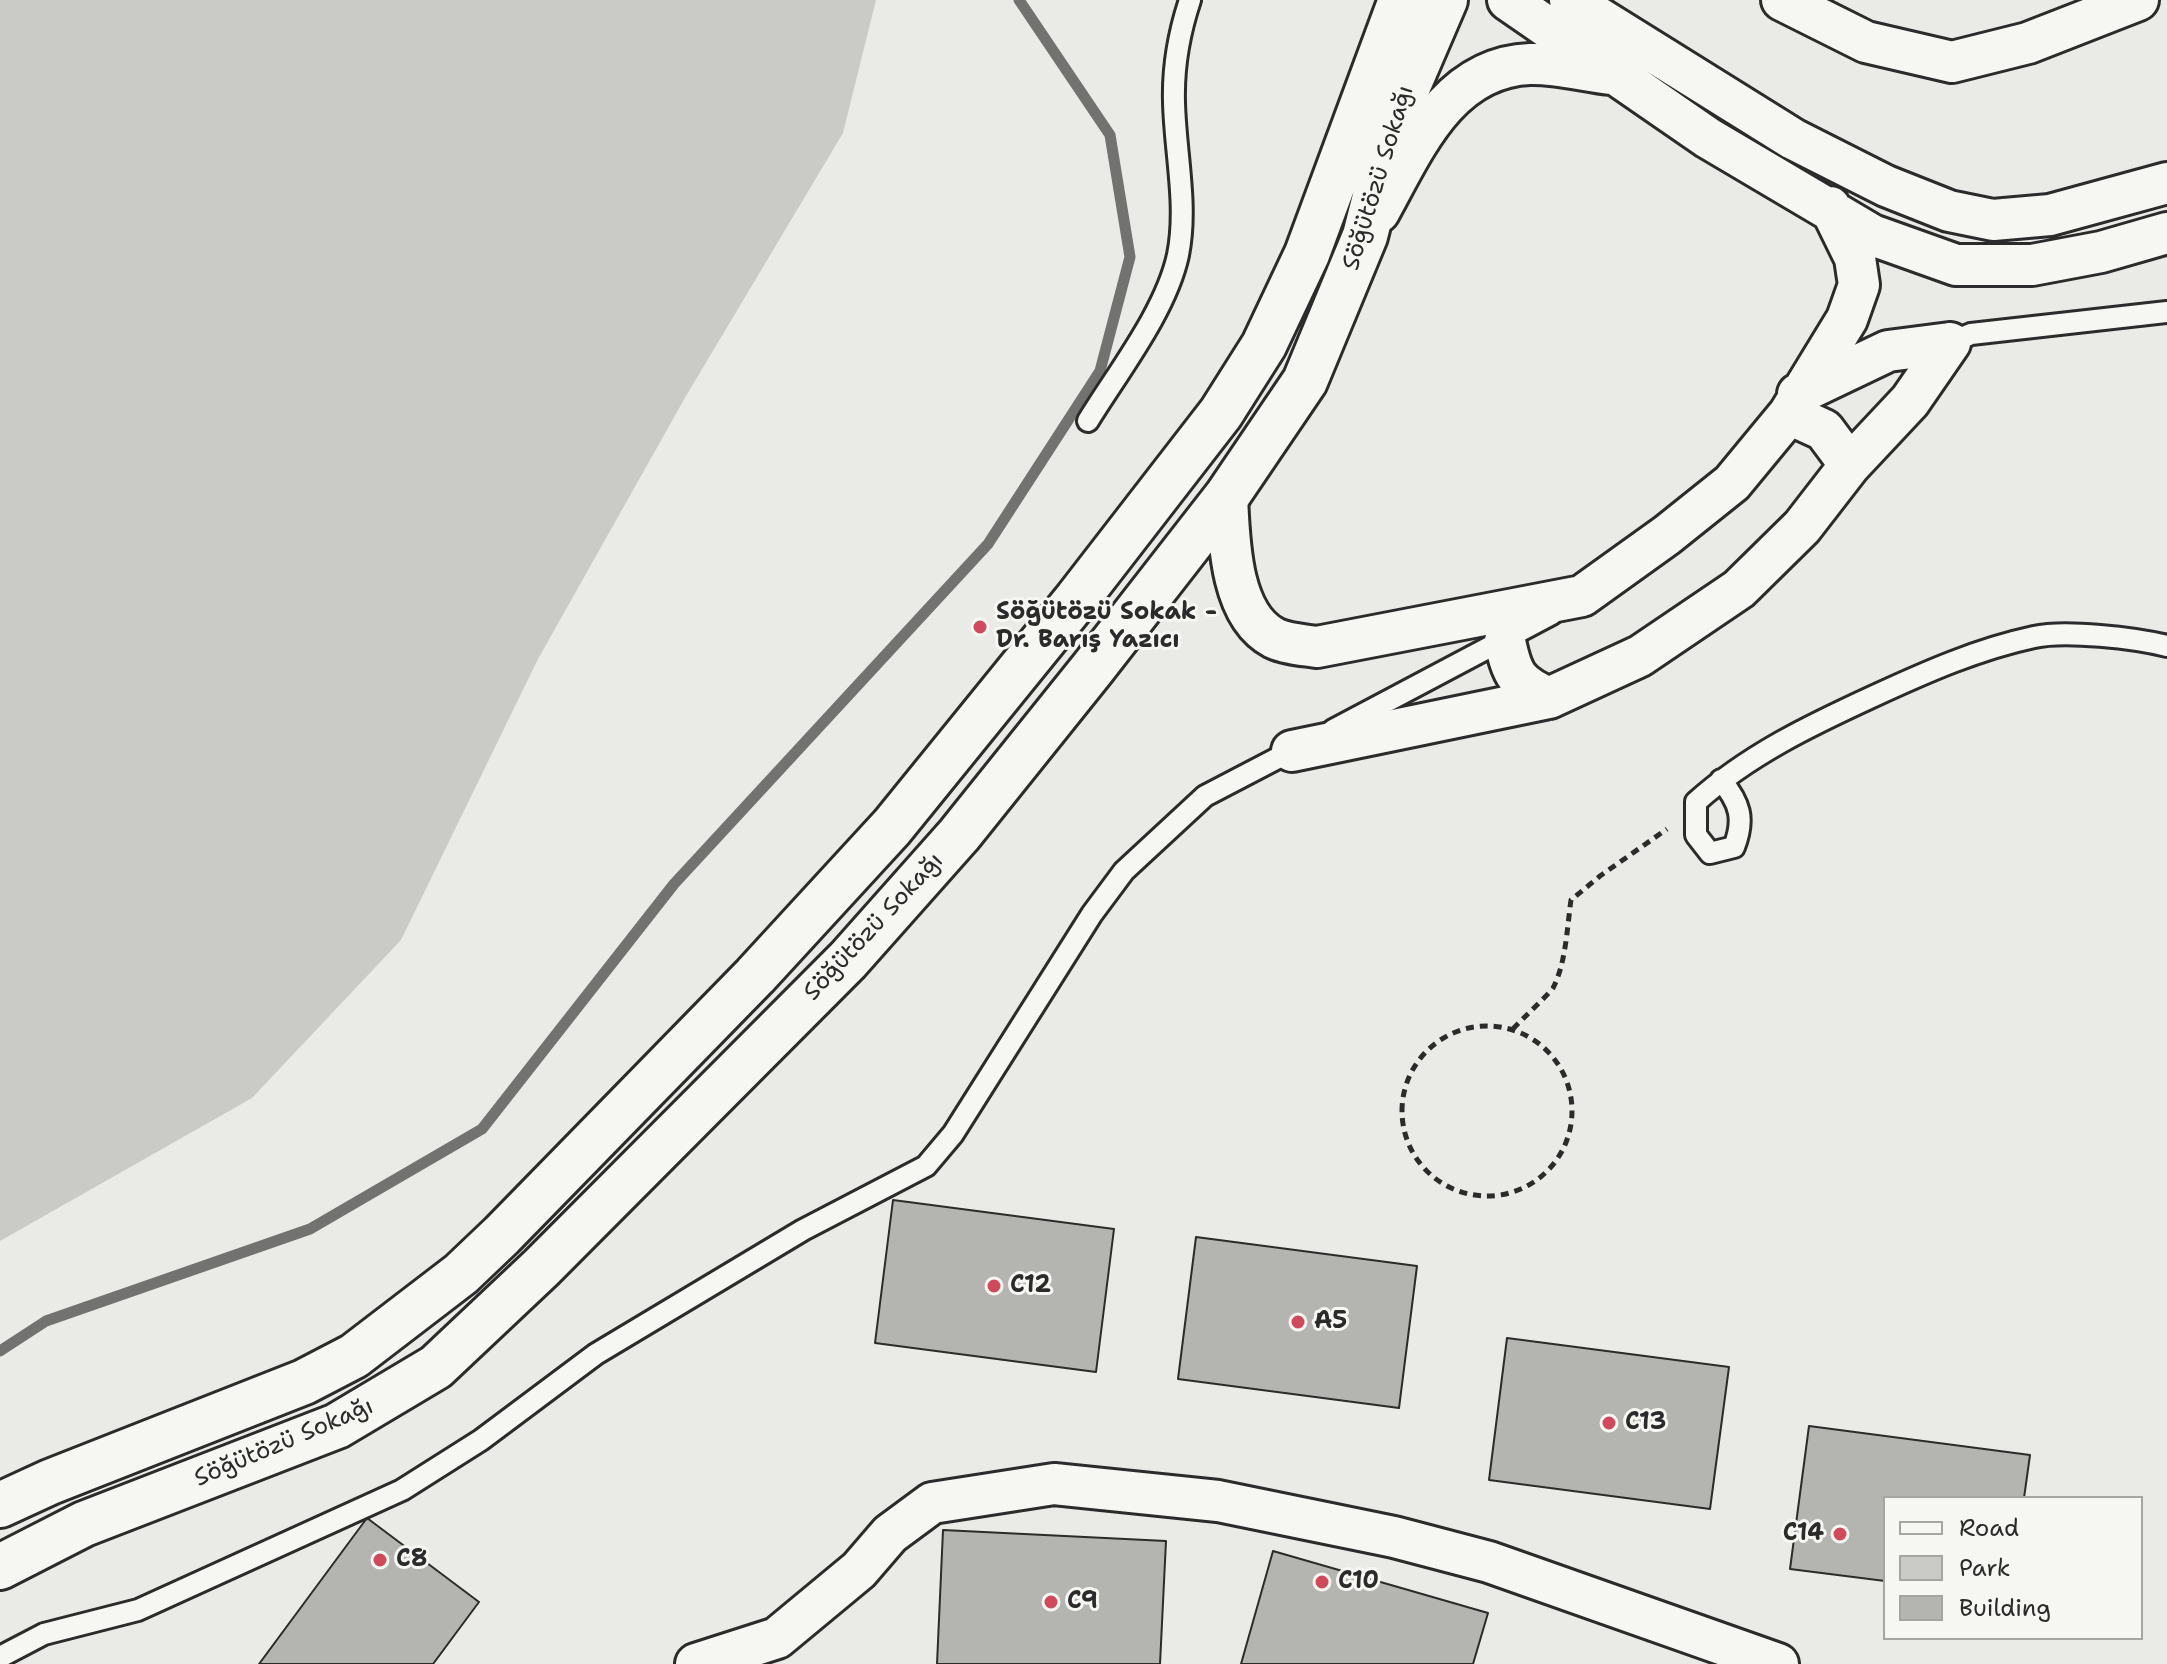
<!DOCTYPE html>
<meta charset="utf-8">
<style>
body{margin:0}
#map{position:relative;width:2167px;height:1664px;overflow:hidden;background:#eaeae6;font-family:"Shantell Sans",sans-serif}
canvas{display:block}
.legend{position:absolute;left:1883px;top:1496px;width:260px;height:144px;box-sizing:border-box;background:#f6f6f2;border:2px solid #a5a5a2;margin:0;padding:10px 14px;list-style:none;font-size:24px;color:#2b2b2b}
.legend li{display:flex;align-items:center;gap:16px;height:40px}
.legend b{width:40px;border:2px solid #a5a5a2}
</style>
<div id="map">
<canvas width="2167" height="1664"></canvas>
<ul class="legend">
<li><b style="height:10px;background:#f6f6f2"></b>Road</li>
<li><b style="height:22px;background:#cacac7"></b>Park</li>
<li><b style="height:22px;background:#b4b4b1"></b>Building</li>
</ul>
</div>
<script>
const g = document.querySelector('canvas').getContext('2d');
g.lineJoin = 'round';
function fill(path, color) {
  g.fillStyle = color;
  g.fill(path, 'evenodd');
}
function stroke(path, color, width, dash) {
  g.strokeStyle = color;
  g.lineWidth = width;
  g.lineCap = dash ? 'butt' : 'round';
  g.setLineDash(dash || []);
  g.stroke(path);
}
function drawText(font, color, halo, rows, align = 'center') {
  g.font = font + ' "Shantell Sans",sans-serif';
  g.lineWidth = 6;
  g.setLineDash([]);
  g.textBaseline = 'middle';
  g.strokeStyle = halo;
  g.fillStyle = color;
  for (const [text, x, y, turn = 0] of rows) {
    g.save();
    g.translate(x, y);
    g.rotate((+turn || 0) * Math.PI / 180);
    g.textAlign = isNaN(turn) ? turn : align;
    if (halo) g.strokeText(text, 0, 0);
    g.fillText(text, 0, 0);
    g.restore();
  }
}
fill(new Path2D(`
 M0,0H876L843,133L686,396L538,659L401,940L252,1098L0,1241Z`), '#cacac7');
stroke(new Path2D(`
 M0,1351L46,1321L310,1229L482,1129L674,884L988,544L1100,371L1130,257L1110,135L1019,0`), '#727270', 11);
const building = new Path2D(`
 M893,1200L1114,1229L1096,1372L875,1343Z
 M1196,1237L1417,1266L1399,1408L1178,1379Z
 M1507,1338L1729,1367L1710,1509L1489,1480Z
 M1809,1426L2030,1455L2024,1498H1885V1581L1790,1569Z
 M367,1518L479,1602L433,1664H259Z
 M943,1530L1166,1541L1160,1664H937Z
 M1273,1551L1488,1613L1473,1664H1241Z`);
fill(building, '#b4b4b1');
stroke(building, '#2b2b2b', 2);
const service = new Path2D(`
 M1950,343L1971,334L2167,312
 M1088,421C1118,372 1166,311 1178,255C1188,205 1175,152 1174,102C1173,68 1179,33 1190,0
 M1333,730L1552,614
 M1721,780C1740,803 1745,819 1734,847L1710,853L1696,835V802C1748,755 1811,725 1874,696C1926,672 1978,649 2034,637C2065,630 2135,638 2167,646
 M0,1657L44,1634L138,1610L402,1490L481,1440L596,1354L803,1230L926,1166L953,1134L1092,914L1124,871L1205,796L1297,748`);
const minor = new Path2D(`
 M1508,0L1708,138L1872,235L1956,265H2032L2101,252L2167,233
 M1570,0L1793,139L1886,186L1949,211L1993,220L2050,215L2167,183
 M1782,0L1866,42L1952,62L2028,43L2138,0
 M1379,212C1414,149 1447,67 1530,64C1555,63 1584,71 1610,74
 M1798,394L1888,351L1950,343
 M1789,414L1824,430L1850,465
 M1227,496C1229,540 1230,615 1274,638C1286,644 1304,645 1317,647L1582,596L1667,535L1732,483L1789,414L1847,319L1859,285L1855,258L1830,207
 M1505,641C1512,675 1517,684 1549,698
 M1292,751L1549,698L1640,656L1739,589L1802,527L1850,465L1910,401L1950,343
 M696,1664L777,1638L859,1570L890,1534L932,1503L1054,1484L1218,1501L1394,1537L1489,1562L1778,1664`);
const tertiary = new Path2D(`
 M0,1505L50,1482L304,1382L354,1356L461,1274L502,1235L755,976L892,827L1077,599L1221,413L1264,345L1307,254L1401,0
 M0,1567L84,1524L337,1426L436,1367L541,1268L848,960L959,835L1093,668L1227,496L1305,381L1365,236L1396,114L1445,0`);
stroke(service, '#2b2b2b', 26);
stroke(minor, '#2b2b2b', 46);
stroke(tertiary, '#2b2b2b', 50);
stroke(new Path2D(`
 M1402 1111a85 85 0 1 1 170 0a85 85 0 1 1-170 0Z
 M1513,1029C1521,1020 1550,993 1553,988C1566,963 1567,928 1571,900L1600,876L1667,829`), '#2b2b2b', 5, [8, 6]);
stroke(service, '#f6f6f2', 20);
stroke(minor, '#f6f6f2', 40);
stroke(tertiary, '#f6f6f2', 44);
for (const [x, y, r, color] of [
 [980,627,8,"#d1495b"],
 [994,1286,8,"#d1495b"],
 [1298,1322,8,"#d1495b"],
 [1609,1423,8,"#d1495b"],
 [1840,1534,8,"#d1495b"],
 [380,1560,8,"#d1495b"],
 [1322,1582,8,"#d1495b"],
 [1051,1602,8,"#d1495b"]
]) {
  const dot = new Path2D();
  dot.arc(x, y, r, 0, 2 * Math.PI);
  g.fillStyle = color;
  g.fill(dot);
  stroke(dot, '#f6f6f2', 3);
}
drawText('24px', '#2b2b2b', '#f6f6f2', [
 ["Söğütözü Sokağı",1379,178,-73],
 ["Söğütözü Sokağı",874,927,-47],
 ["Söğütözü Sokağı",284,1443,-23]
]);
drawText('bold 24px', '#2b2b2b', '#f6f6f2', [
 ["Söğütözü Sokak -",996,613],
 ["Dr. Barış Yazıcı",996,641],
 ["C12",1010,1286],
 ["A5",1314,1322],
 ["C13",1625,1423],
 ["C14",1824,1534,"right"],
 ["C8",396,1560],
 ["C10",1338,1582],
 ["C9",1067,1602]
], 'left');
</script>
